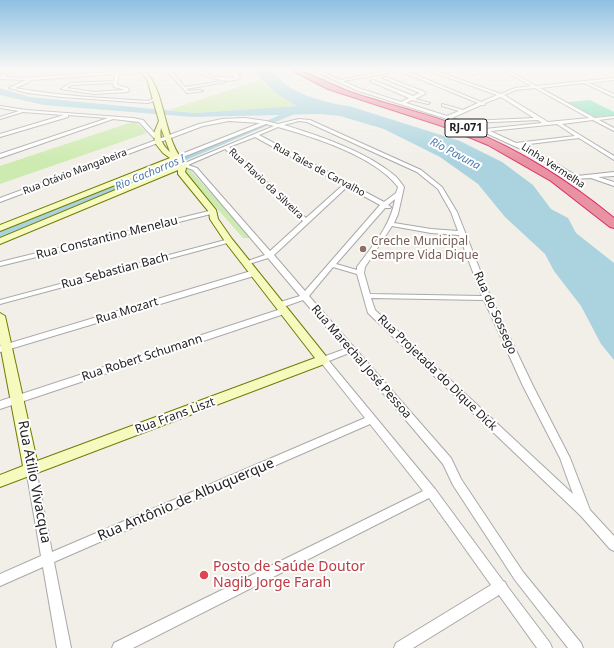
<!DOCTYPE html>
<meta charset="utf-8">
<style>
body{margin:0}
canvas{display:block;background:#f2efe9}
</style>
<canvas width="614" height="648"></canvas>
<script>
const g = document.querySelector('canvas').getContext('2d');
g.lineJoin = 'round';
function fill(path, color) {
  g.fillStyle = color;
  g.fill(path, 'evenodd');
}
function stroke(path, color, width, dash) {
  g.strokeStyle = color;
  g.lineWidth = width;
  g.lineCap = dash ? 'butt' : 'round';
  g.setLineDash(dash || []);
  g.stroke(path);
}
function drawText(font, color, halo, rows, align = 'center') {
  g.font = font + ' "Noto Sans",sans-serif';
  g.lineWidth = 4;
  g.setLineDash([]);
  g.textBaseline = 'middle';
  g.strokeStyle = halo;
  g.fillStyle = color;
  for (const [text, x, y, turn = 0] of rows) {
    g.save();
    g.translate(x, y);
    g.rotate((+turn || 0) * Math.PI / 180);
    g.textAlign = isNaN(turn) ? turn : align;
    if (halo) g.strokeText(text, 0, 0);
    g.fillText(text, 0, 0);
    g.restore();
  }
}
fill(new Path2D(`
 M260,80L274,92L298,106L195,113L169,110Z
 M135,121L147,133L0,184V166Z
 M185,169L190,170L250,236L249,238H243L184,171Z`), '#cdebb0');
fill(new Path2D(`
 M590,100L614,112V115L595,117L568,102Z`), '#88e0be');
fill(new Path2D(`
 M253,70H273C281,91 328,104 349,106L460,141L502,162L533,185L551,209L568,218L576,233L614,263V360L601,344L581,306L554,271L545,254L505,217L478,184L440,157L384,129L340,116L319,114L193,117L44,105L0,95V88L30,97L195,113L297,106L274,92Z`), '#aad3df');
fill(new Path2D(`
 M297,108H300L304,110L0,239V231Z`), '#aad3df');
const street = new Path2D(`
 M6,70H10L5,77L22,78L144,70L146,71L144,72L119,74L117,85L128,88L129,91L127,92L94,94L61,89L70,83L114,81L115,74L31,80L27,83L15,88C59,96 103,98 148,101L156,98L158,99L148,103L62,97L28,93L9,88L26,80L0,79V77ZM113,83L114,87L125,90L94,92L67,88L71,85Z
 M166,70H170L185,87L223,81L225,82L186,89L188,91L201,90L203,91L187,93Z
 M195,70H200L214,77L235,78L230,70H234L240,78C229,85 205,77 195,70Z
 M313,70H318L340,80L393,70H404L481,102L497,95L427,70H433L501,94L515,88L531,86L503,70H508L536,86L614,78V80L589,83L614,94V97L584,83L540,88L595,118L614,116V118L599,120L614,128V131L593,120L562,124L614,156V160L579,138L521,145L540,154L577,176L614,172V176L598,177L614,182V186L591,178L574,179L536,156L475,128L356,90ZM400,71L478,103L463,110L442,104V106L459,111L447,116L406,103L412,100L428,104L430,103L415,99L425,94V92L386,77L383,78L420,93L413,96L373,80L370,81L409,98L401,102L358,88L343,81ZM535,88L589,118L548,122L504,95L516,90ZM501,97L534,118L470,121L468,123L452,118L481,105H485V103ZM538,120L542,123L485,129L470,123ZM557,124L575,136L516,143L490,131Z
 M460,70L474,72L483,70L474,74Z
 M0,106L26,110L133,118L143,120L158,137L154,138L139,122L113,119L0,158V154L108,118L68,115V117L0,137V134L64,115L23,112L0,119V117L19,111L0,108Z
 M245,118L266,121L278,124L299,119L310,120L421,170L442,187L457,212L491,298L533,386L570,458L590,510L614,536V551L610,549L581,516L368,313L357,274L333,267L309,296L451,458L461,479L523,572L581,643L583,648H568L515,580L453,485L443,464L349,353L329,361L435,489L503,581L505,582L507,586L550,643L552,648H537L499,595L413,648H394L396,643L491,585L429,498L133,648H112L114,643L423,491L370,424L54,562L71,648H57L43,567L0,586V574L41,556L26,469L27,466L31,465L35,466L36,469L52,552L365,418L319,360L320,358L345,349L303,300L283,307H277L276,305L277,303L300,296L268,258L249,264H245L244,263L245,262L265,255L193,170L180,165L274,126L266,124L178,159H174V157L260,123L229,121L203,126L0,202V198L199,124L222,119ZM299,121L307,122L417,172L438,189L451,212L458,231L431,229L394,223L398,214L404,187C401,183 398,178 394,175C365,151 320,136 284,125ZM278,127C314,137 376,157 398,187L396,193L384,202L259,135ZM255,137L343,185L306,218L229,147ZM225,149L303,221L270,251L197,168L188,165ZM347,187L380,205L305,291L274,255ZM395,199C391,226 372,246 357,267V270L336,264L385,208H390L391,207L388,205ZM392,226L431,233L459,235L482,296L370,294L364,273L365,267ZM371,298L484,300L523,386L560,458L573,494L375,310Z
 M213,210L216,212L215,213L0,266V262Z
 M229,239L231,240V242L0,304V300Z
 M251,271H254L258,273L257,275L0,352V346Z
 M281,309H287L288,311L287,313L0,409V401Z`);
const secondary = new Path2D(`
 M138,70H144C167,90 162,142 187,165L185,172L216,210L218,219L232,239L329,360L327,363L0,487V475L23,466L0,344V313L5,316L37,461L315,358L226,243L210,219L209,212L178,174V170L0,244V238L178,164L175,161L0,231V225L170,158L163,153L155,143L154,133L159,121L147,79ZM161,128L170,152C162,145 159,138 161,128Z`);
const highway = new Path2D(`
 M291,70C307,70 335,87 353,93C392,106 433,115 472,131C524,152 571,183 614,218V228L610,227L551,181L488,145L442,126L328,89Z`);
stroke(street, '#a9a9a9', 2);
stroke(secondary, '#707d05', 2);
stroke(highway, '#dc2a67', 2);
fill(street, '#fff');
fill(secondary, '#f7fabf');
fill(highway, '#e892a2');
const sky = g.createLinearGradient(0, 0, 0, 161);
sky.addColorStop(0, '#8fc0e4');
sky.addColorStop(0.43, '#f9f8f5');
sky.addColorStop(1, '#f9f8f500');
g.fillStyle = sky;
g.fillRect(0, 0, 614, 161);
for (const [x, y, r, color] of [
 [363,249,4,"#8d6e63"],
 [204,575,5,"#e0444e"]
]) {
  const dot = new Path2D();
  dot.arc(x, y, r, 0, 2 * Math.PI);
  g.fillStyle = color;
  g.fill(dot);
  stroke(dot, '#fff', 1.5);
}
drawText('10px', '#222', '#fff', [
 ["Linha Vermelha",553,166,33],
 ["Rua Tales de Carvalho",319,170,28],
 ["Rua Otávio Mangabeira",75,172,-21],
 ["Rua Flavio da Silveira",266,184,43]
]);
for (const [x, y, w] of [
 [466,128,42]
]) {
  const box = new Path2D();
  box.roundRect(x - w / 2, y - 9, w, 18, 3);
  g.fillStyle = '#fff';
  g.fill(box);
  stroke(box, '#222', 1);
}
drawText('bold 11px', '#222', null, [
 ["RJ-071",466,128]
]);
drawText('italic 11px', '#4a7aab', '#fff', [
 ["Rio Pavuna",455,154,28],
 ["Rio Cachorros I",150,173,-23]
]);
drawText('12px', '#222', '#fff', [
 ["Rua Constantino Menelau",107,238,-14],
 ["Rua Sebastian Bach",115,271,-15],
 ["Rua Mozart",127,311,-17],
 ["Rua do Sossego",495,313,66],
 ["Rua Robert Schumann",142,358,-18],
 ["Rua Marechal José Pessoa",361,362,49],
 ["Rua Projetada do Dique Dick",437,373,44],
 ["Rua Frans Liszt",175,416,-20]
]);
drawText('12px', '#785e54', '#fff', [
 ["Creche Municipal",371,242],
 ["Sempre Vida Dique",371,256]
], 'left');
drawText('14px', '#222', '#fff', [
 ["Rua Atilio Vivacqua",34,482,79],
 ["Rua Antônio de Albuquerque",186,500,-23]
]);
drawText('14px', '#be3a42', '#fff', [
 ["Posto de Saúde Doutor",213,567],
 ["Nagib Jorge Farah",213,583]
], 'left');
</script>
